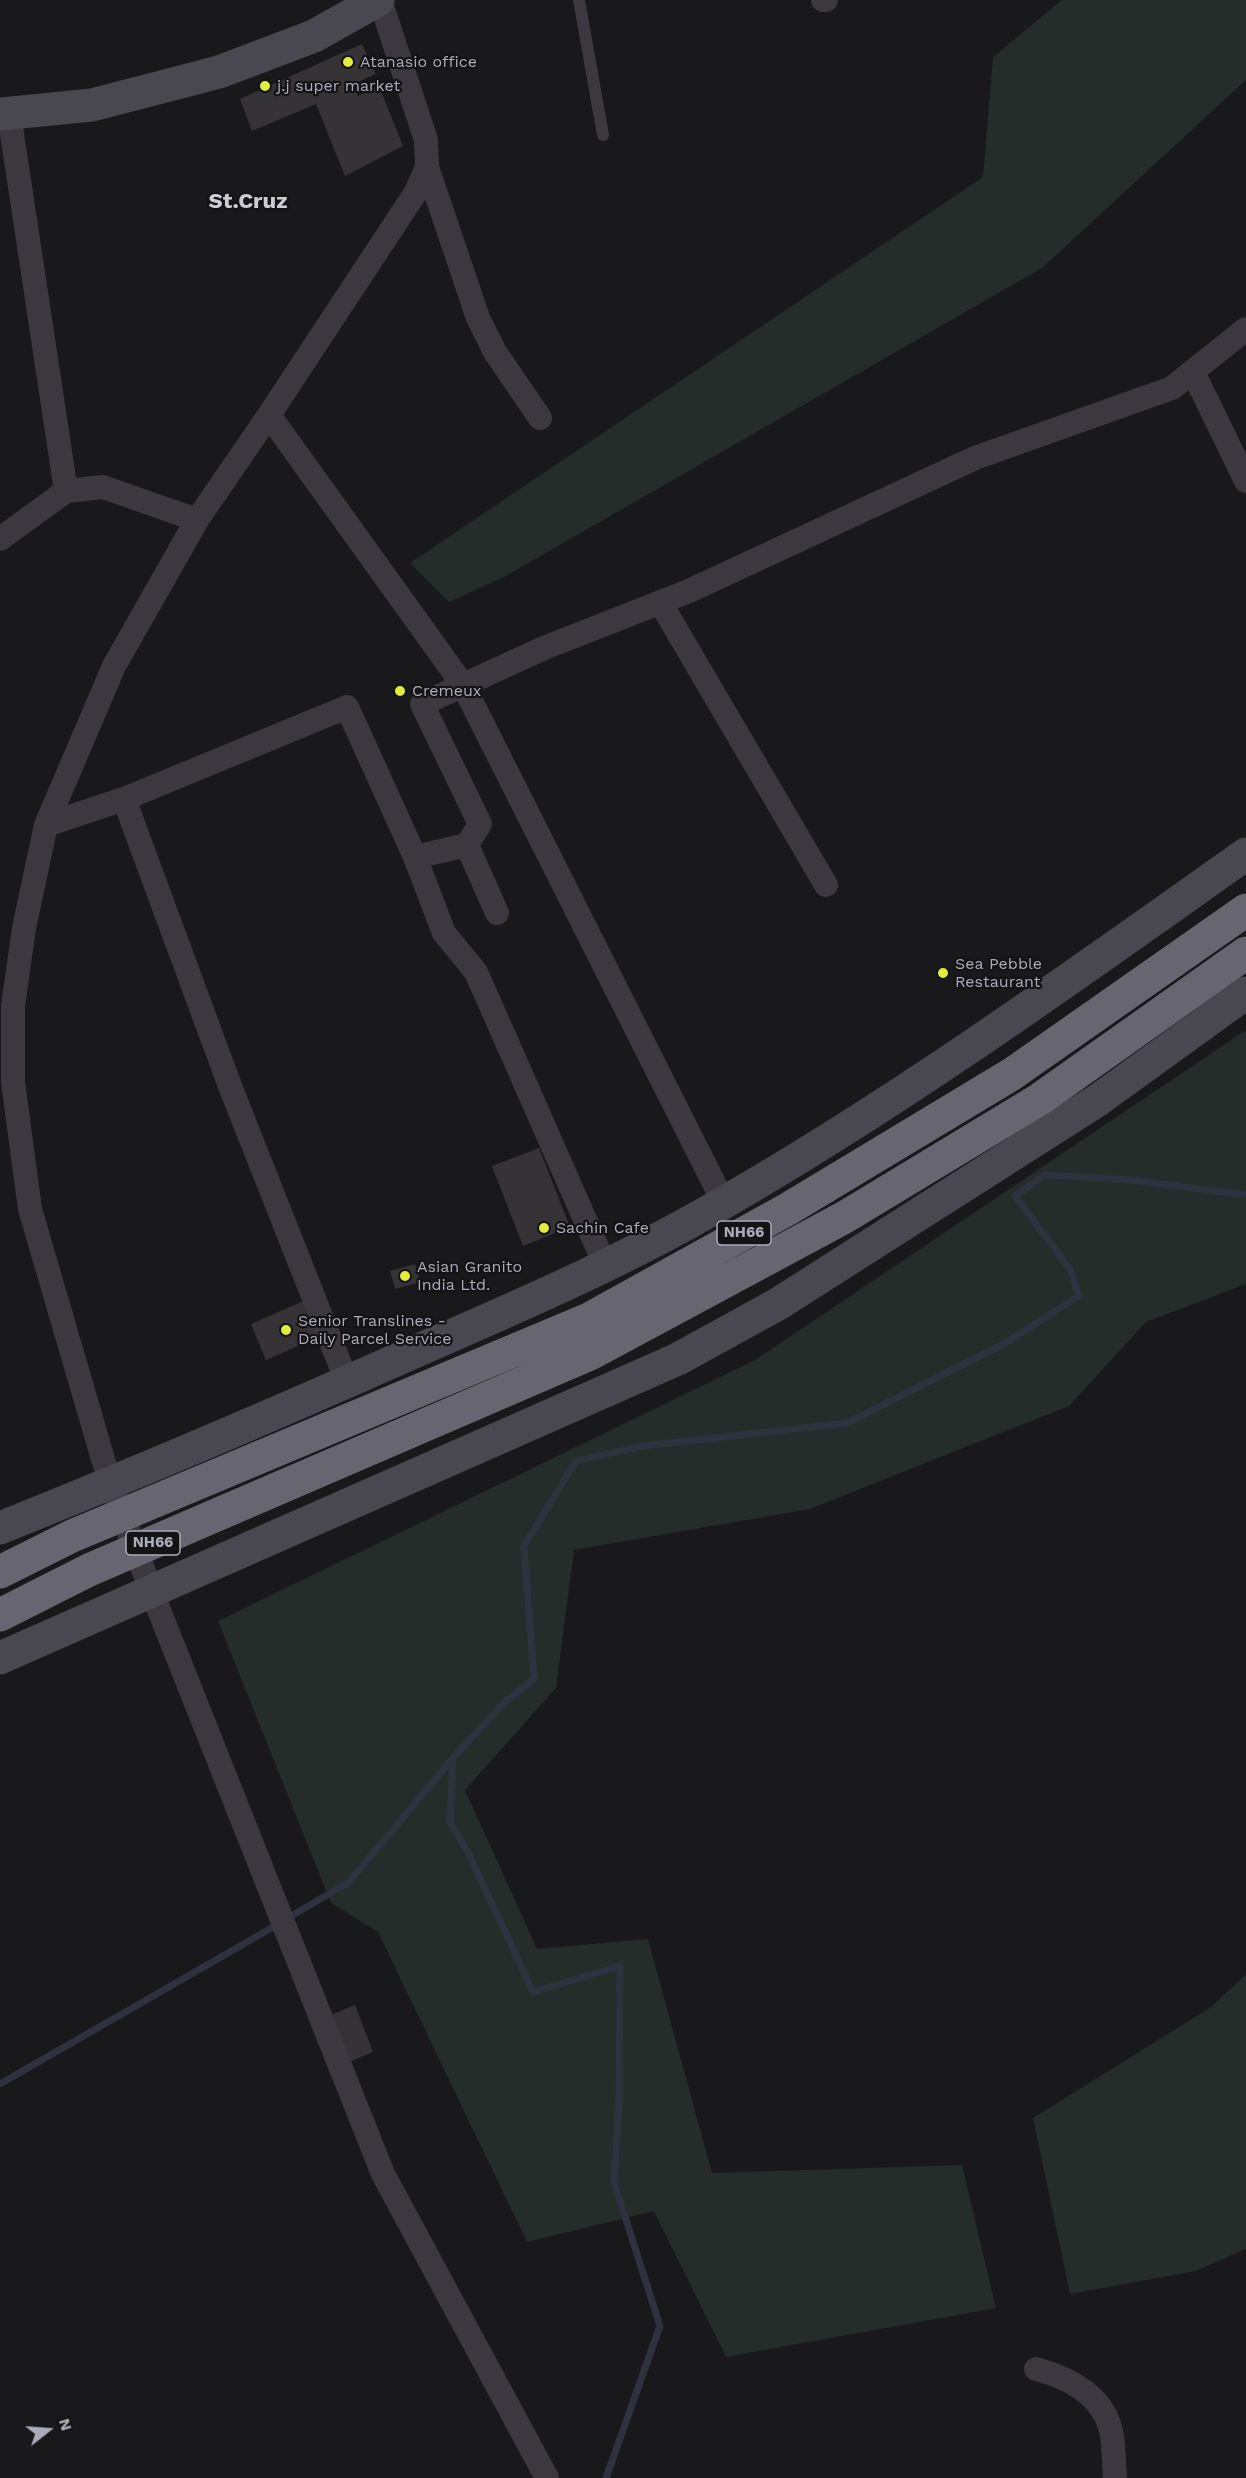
<!DOCTYPE html>
<style>
body{margin:0}
#map{position:relative;width:1246px;height:2478px;overflow:hidden;background:#19181a;font-family:"Work Sans",sans-serif}
canvas{display:block}
.north{position:absolute;left:18px;top:2400px;width:60px;height:60px;-webkit-text-stroke:4px #141315;paint-order:stroke;rotate:73deg;font-size:16px;font-weight:700;line-height:24px;text-align:center;color:#acabba}
.north::after{content:'';display:block;margin:auto;width:21px;height:27px;background:#acabba;clip-path:polygon(50% 0,100% 100%,50% 72%,0 100%)}
</style>
<div id="map">
<canvas width="1246" height="2478"></canvas>
<div class="north">N</div>
</div>
<script>
const g = document.querySelector('canvas').getContext('2d');
g.lineJoin = 'round';
function fill(path, color) {
  g.fillStyle = color;
  g.fill(path, 'evenodd');
}
function stroke(path, color, width, dash) {
  g.strokeStyle = color;
  g.lineWidth = width;
  g.lineCap = dash ? 'butt' : 'round';
  g.setLineDash(dash || []);
  g.stroke(path);
}
function drawText(font, color, halo, rows, align = 'center') {
  g.font = font + ' "Work Sans",sans-serif';
  g.lineWidth = 4.5;
  g.setLineDash([]);
  g.textBaseline = 'middle';
  g.strokeStyle = halo;
  g.fillStyle = color;
  for (const [text, x, y, turn = 0] of rows) {
    g.save();
    g.translate(x, y);
    g.rotate((+turn || 0) * Math.PI / 180);
    g.textAlign = isNaN(turn) ? turn : align;
    if (halo) g.strokeText(text, 0, 0);
    g.fillText(text, 0, 0);
    g.restore();
  }
}
fill(new Path2D(`
 M1062,0H1246V80L1042,268L504,577L449,602L410,563L983,177L993,57Z
 M1246,1030V1284L1146,1322L1069,1406L810,1509L574,1550L556,1688L465,1790L537,1949L648,1939L712,2173L962,2165L996,2308L726,2357L654,2211L527,2242L378,1932L331,1903L218,1621L755,1360Z
 M1246,1974V2249L1196,2271L1070,2294L1033,2118L1211,2007Z`), '#242d29');
stroke(new Path2D(`
 M453,1758L450,1822L468,1852L533,1992L620,1966L619,2102L614,2182L660,2326L606,2478
 M291,1916L348,1883L453,1758L506,1701L534,1679L524,1546L576,1461L643,1446L847,1423L1002,1345L1079,1296L1070,1269L1015,1196L1045,1175L1131,1180L1246,1195
 M0,2084L275,1926`), '#2e313e', 7);
fill(new Path2D(`
 M362,44L376,74L353,84L358,96L379,86L403,146L345,176L316,104L252,131L240,99Z
 M539,1148L570,1227L523,1246L492,1166Z
 M415,1264L420,1282L395,1289L390,1271Z
 M306,1300L321,1336L266,1360L251,1324Z
 M355,2005L373,2052L349,2062L331,2015Z`), '#353336');
stroke(new Path2D(`
 M579,0L603,135`), '#3b393f', 12);
stroke(new Path2D(`
 M380,0L426,140L427,167L416,192L269,415L197,520L114,666L46,825L24,928L13,1006V1082L30,1209L110,1483L151,1590L383,2174L547,2478
 M823,0H826
 M9,114L66,491
 M427,167L478,318L495,352L540,418
 M1193,372L1246,481
 M269,415L463,685L724,1203
 M0,539L66,491L103,487L197,520
 M660,602L826,885
 M124,799L347,707L415,857L444,933L476,972L606,1267
 M46,825L124,799L230,1086L347,1382
 M467,845L480,824L422,704L544,648L689,591L975,458L1172,388L1246,329
 M415,857L467,845L497,913
 M1036,2369C1070,2378 1106,2397 1112,2436C1114,2450 1114,2464 1115,2478`), '#3b393f', 24);
stroke(new Path2D(`
 M0,114L92,105L219,72L314,36L378,0
 M0,1528C142,1471 282,1411 421,1349C524,1304 626,1260 723,1203C905,1098 1075,975 1246,854
 M0,1658L678,1359L778,1304L1098,1100L1246,993`), '#49474f', 33);
stroke(new Path2D(`
 M0,1572L72,1536L589,1319L788,1209L1012,1074L1246,910
 M0,1615L89,1570L592,1353L845,1217L1040,1099L1246,953`), '#676570', 33);
for (const [x, y, r, color] of [
 [348,62,6,"#e1ee3c"],
 [265,86,6,"#e1ee3c"],
 [400,691,6,"#e1ee3c"],
 [943,973,6,"#e1ee3c"],
 [544,1228,6,"#e1ee3c"],
 [405,1276,6,"#e1ee3c"],
 [286,1330,6,"#e1ee3c"]
]) {
  const dot = new Path2D();
  dot.arc(x, y, r, 0, 2 * Math.PI);
  g.fillStyle = color;
  g.fill(dot);
  stroke(dot, '#141315', 2);
}
for (const [x, y, w] of [
 [744,1233,54],
 [153,1543,54]
]) {
  const box = new Path2D();
  box.roundRect(x - w / 2, y - 12, w, 24, 4.5);
  g.fillStyle = '#141315';
  g.fill(box);
  stroke(box, '#acabba', 1.5);
}
drawText('bold 15px', '#acabba', null, [
 ["NH66",744,1233],
 ["NH66",153,1543]
]);
drawText('16px', '#acabba', '#141315', [
 ["Atanasio office",360,62],
 ["j.j super market",277,86],
 ["Cremeux",412,691],
 ["Sea Pebble",955,964],
 ["Restaurant",955,982],
 ["Sachin Cafe",556,1228],
 ["Asian Granito",417,1267],
 ["India Ltd.",417,1285],
 ["Senior Translines -",298,1321],
 ["Daily Parcel Service",298,1339]
], 'left');
drawText('bold 22px', '#cdccd6', '#141315', [
 ["St.Cruz",248,202]
]);
</script>
